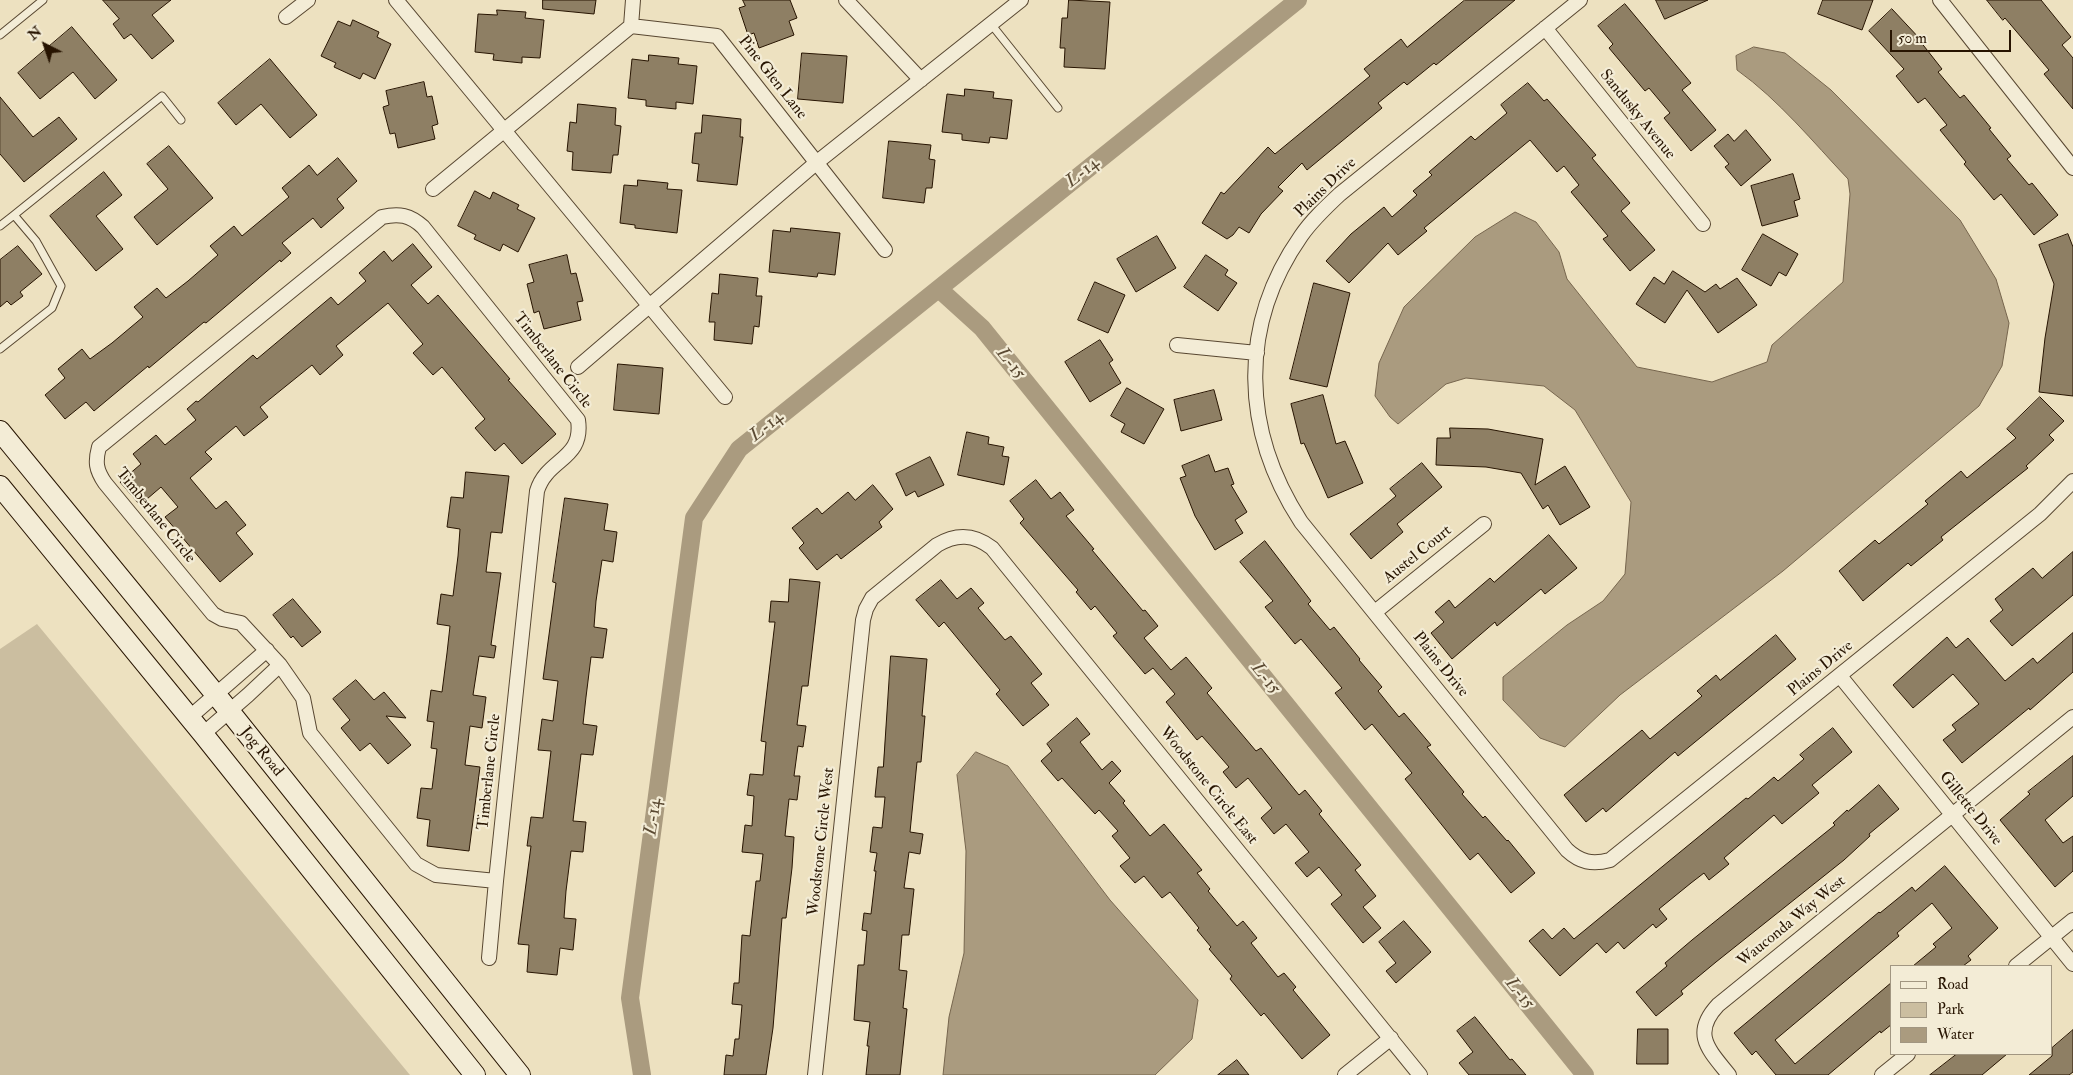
<!DOCTYPE html>
<style>
body{margin:0}
#map{position:relative;width:2073px;height:1075px;overflow:hidden;background:#ede1c0;font-family:"IM FELL Double Pica",serif}
canvas{display:block}
.legend{position:absolute;left:1890px;top:965px;width:162px;height:90px;box-sizing:border-box;background:#f3ecd6;border:1px solid #a19681;margin:0;padding:6px 9px;list-style:none;font-size:15px;color:#271401}
.legend li{display:flex;align-items:center;gap:10px;height:25px}
.legend b{width:25px;border:1px solid #a19681}
.north{position:absolute;left:20px;top:20px;width:50px;height:50px;-webkit-text-stroke:4px #f3ecd6;paint-order:stroke;rotate:319deg;font-size:14px;font-weight:700;line-height:20px;text-align:center;color:#271401}
.north::after{content:'';display:block;margin:auto;width:18px;height:22px;background:#271401;clip-path:polygon(50% 0,100% 100%,50% 72%,0 100%)}
.scale{position:absolute;left:1890px;top:30px;width:121px;height:22px;box-sizing:border-box;border:2px solid #271401;border-top:0;padding-left:6px;font-size:15px;line-height:18px;white-space:nowrap;color:#271401;-webkit-text-stroke:4px #f3ecd6;paint-order:stroke}
</style>
<div id="map">
<canvas width="2073" height="1075"></canvas>
<ul class="legend">
<li><b style="height:6px;background:#f3ecd6"></b>Road</li>
<li><b style="height:14px;background:#cbbea0"></b>Park</li>
<li><b style="height:14px;background:#aa9b7f"></b>Water</li>
</ul>
<div class="north">N</div>
<div class="scale">50 m</div>
</div>
<script>
const g = document.querySelector('canvas').getContext('2d');
g.lineJoin = 'round';
function fill(path, color) {
  g.fillStyle = color;
  g.fill(path, 'evenodd');
}
function stroke(path, color, width, dash) {
  g.strokeStyle = color;
  g.lineWidth = width;
  g.lineCap = dash ? 'butt' : 'round';
  g.setLineDash(dash || []);
  g.stroke(path);
}
function drawText(font, color, halo, rows, align = 'center') {
  g.font = font + ' "IM FELL Double Pica",serif';
  g.lineWidth = 4.5;
  g.setLineDash([]);
  g.textBaseline = 'middle';
  g.strokeStyle = halo;
  g.fillStyle = color;
  for (const [text, x, y, turn = 0] of rows) {
    g.save();
    g.translate(x, y);
    g.rotate((+turn || 0) * Math.PI / 180);
    g.textAlign = isNaN(turn) ? turn : align;
    if (halo) g.strokeText(text, 0, 0);
    g.fillText(text, 0, 0);
    g.restore();
  }
}
fill(new Path2D(`
 M37,624L410,1075H0V649Z`), '#cbbea0');
const water = new Path2D(`
 M1754,47L1785,53L1831,90L1960,220L1996,279L2009,323L2002,366L1979,406L1783,571L1620,695L1565,747L1540,738L1503,700V677L1567,625L1603,601L1625,574L1631,502L1575,410L1544,386L1466,378L1446,384L1398,424L1390,417L1375,396L1379,363L1404,307L1475,237L1515,212L1536,222L1559,252L1567,279L1637,367L1712,382L1767,362L1772,345L1843,282L1850,194L1848,179C1813,142 1779,100 1737,70L1736,56Z
 M976,752L1008,766L1110,900L1198,1000L1192,1039L1155,1075H943L949,1017L964,953L966,851L957,775Z`);
fill(water, '#aa9b7f');
stroke(water, '#76654d', 1);
stroke(new Path2D(`
 M939,289L982,328L1585,1075
 M642,1075L630,998L694,518L739,449L1298,0`), '#aa9b7f', 18);
const building = new Path2D(`
 M103,0H171L152,15L174,41L152,59L131,34L124,39L113,24L119,19Z
 M543,0H596L594,14L543,9Z
 M743,0H790L797,18L789,21L794,35L759,48L754,33L748,35L739,8L745,6Z
 M1069,0L1110,2L1105,69L1064,67L1065,48H1060L1062,18H1067Z
 M1465,0H1515L1436,65L1434,63L1407,85L1404,82L1378,103L1382,108L1307,170L1302,163L1278,187L1283,191L1261,214L1249,233L1239,227L1233,235L1227,239L1202,223L1221,192L1224,194L1268,147L1275,154L1370,76L1364,69L1401,39L1407,47Z
 M1656,0H1708L1665,19Z
 M1823,0H1873L1862,30L1818,14Z
 M1987,0H2041L2071,37L2062,45L2073,58V109L2044,74L2049,70L2005,18L2003,20Z
 M1625,4L1691,83L1682,90L1716,130L1691,151L1664,118L1670,113L1649,88L1645,91L1609,48L1613,44L1598,26Z
 M1892,9L1921,40L1920,41L1942,69L1938,72L1960,98L1964,95L1991,128L1989,129L2011,156L2007,159L2029,185L2032,183L2058,215L2034,235L2001,194L1994,200L1964,164L1966,162L1940,130L1947,125L1925,98L1918,103L1896,76L1904,69L1869,31Z
 M497,10L526,12L525,18L544,20L540,58L522,57V63L493,60L494,54L475,52L478,14L497,15Z
 M353,20L379,32L377,37L391,44L375,79L363,73L360,79L334,67L336,63L321,56L338,21L350,26Z
 M72,27L117,80L95,99L73,72L40,99L18,73Z
 M802,53L847,56L843,103L798,99Z
 M649,55L679,58L678,64L697,66L693,104L676,102V109L646,106V100L628,98L632,59L648,61Z
 M270,59L317,115L290,138L261,104L236,125L218,103Z
 M424,82L427,97L432,96L438,124L432,126L435,139L398,148L395,133L390,134L383,107L389,105L386,91Z
 M1528,83L1544,101L1547,99L1596,155L1592,158L1630,203L1621,211L1655,250L1630,271L1603,239L1608,236L1571,192L1579,185L1564,166L1557,172L1530,140L1424,228L1427,231L1398,255L1388,243L1349,283L1326,261L1351,234L1384,207L1392,217L1417,195L1413,191L1432,175L1429,172L1471,136L1475,140L1507,113L1501,105Z
 M965,89L994,92L993,98L1012,100L1007,139L990,137L989,143L962,140V134L942,132L947,94L964,96Z
 M0,97L33,137L59,117L77,139L24,182L0,154Z
 M578,104L616,108L615,125L621,126L618,155H613L611,173L572,170L573,152L567,151L570,122L576,123Z
 M703,115L741,119L740,137H743L737,185L697,181L699,164L692,163L695,133H701Z
 M1746,130L1771,160L1741,186L1725,167L1729,164L1714,146L1728,134L1734,141Z
 M889,141L931,145L929,159L935,160L932,188H926L924,203L883,198Z
 M169,146L213,198L157,245L134,217L168,189L147,164Z
 M338,158L357,181L337,199L344,208L321,228L313,218L282,243L291,253L281,262L280,260L225,307L206,323L204,322L149,368L148,366L94,411L86,402L65,419L45,395L65,378L58,369L82,349L90,359L112,343L143,317L134,307L157,288L166,298L188,281L218,255L210,246L234,226L242,236L289,197L282,188L309,165L317,175Z
 M104,172L122,195L96,216L123,249L96,271L50,216Z
 M1793,174L1800,199L1794,201L1798,216L1762,226L1751,186Z
 M638,180L668,183L667,189L682,190L677,233L635,228V225L620,223L624,185L637,186Z
 M475,191L490,199L493,192L519,205L517,209L535,218L518,252L503,244L500,251L474,239L476,235L458,226Z
 M791,228L840,233L835,275L818,273L817,277L769,272L773,230L790,232Z
 M1763,234L1798,254L1786,276L1779,272L1771,286L1742,270Z
 M2068,234L2073,247V396L2039,392L2045,338L2054,284L2039,245Z
 M1157,236L1176,268L1136,292L1117,259Z
 M413,244L432,267L411,285L428,304L438,295L510,379L508,380L556,434L522,464L504,443L495,451L475,428L485,419L442,367L433,375L413,353L423,344L388,303L336,346L343,355L320,375L312,365L260,407L268,417L244,436L236,426L205,452L212,459L190,478L216,509L226,501L246,525L236,533L253,554L220,582L165,517L178,507L161,487L140,505L120,482L141,464L133,454L156,435L165,445L196,420L187,409L196,401L198,402L253,355L257,359L331,297L338,305L366,281L359,273L384,251L392,261Z
 M18,246L42,274L20,292L23,296L11,305L7,301L0,307V260Z
 M567,255L571,274L576,273L583,301L577,302L581,320L544,329L539,311L534,313L527,284L534,282L529,265Z
 M1206,255L1228,270L1225,275L1237,283L1218,311L1184,287Z
 M1673,271L1705,292L1716,284L1720,289L1737,278L1757,305L1718,333L1687,290L1665,323L1636,304L1654,277L1664,284Z
 M720,274L758,278L756,296H762L759,327L754,326L752,344L714,340L715,322H709L712,293L718,294Z
 M1095,282L1125,295L1108,333L1078,320Z
 M1314,283L1350,293L1327,387L1290,379Z
 M1100,340L1113,360L1109,363L1121,383L1090,402L1065,362Z
 M618,364L663,368L659,414L614,410Z
 M1127,388L1164,409L1144,444L1121,432L1125,424L1111,416Z
 M1214,390L1222,420L1181,431L1174,400Z
 M1323,395L1336,444L1345,441L1363,483L1328,498L1304,443L1301,444L1291,404Z
 M2040,397L2064,421L2049,435L2054,440L2026,466L2028,468L1941,537L1943,540L1911,566L1908,563L1863,601L1839,571L1875,540L1879,544L1928,504L1925,501L1961,471L1967,478L2016,438L2007,429Z
 M1450,428L1488,429L1543,439L1535,485L1565,466L1590,507L1560,525L1548,505L1543,509L1521,473L1486,467L1436,465L1437,438H1450Z
 M967,432L989,437L988,444L1004,447L1002,456L1009,457L1004,485L958,475Z
 M1209,455L1215,472L1228,468L1234,484L1231,485L1247,512L1235,520L1243,533L1215,550L1195,516L1180,478L1186,476L1182,466Z
 M930,457L944,485L918,497L915,491L906,496L896,474Z
 M1422,463L1442,487L1397,524L1403,532L1371,559L1350,534L1396,496L1390,489Z
 M466,472L509,476L502,533L491,532L486,572L501,573L491,645L496,646L494,658L479,656L473,695L486,697L482,728L470,726L465,765L480,767L469,851L427,846L430,820L417,818L421,788L432,789L437,749L431,748L434,722L427,721L431,690L442,692L447,653L450,626L437,624L441,594L453,596L458,556L460,529L447,527L451,497L463,498Z
 M1036,480L1051,499L1060,492L1074,510L1066,516L1094,549L1092,550L1143,611L1145,610L1158,626L1144,638L1171,670L1186,657L1212,688L1207,693L1256,751L1261,748L1299,795L1305,790L1322,811L1319,814L1361,865L1355,870L1376,896L1363,907L1381,928L1363,943L1331,904L1342,895L1319,867L1307,877L1295,863L1309,852L1286,824L1274,834L1261,818L1272,808L1248,778L1236,788L1223,772L1229,767L1202,736L1197,740L1166,702L1175,694L1153,668L1145,674L1113,636L1117,633L1095,606L1091,610L1076,592L1078,590L1020,523L1024,519L1010,501Z
 M873,485L893,509L879,522L882,527L841,559L837,554L817,570L799,548L804,543L792,528L817,508L822,514L848,492L855,500Z
 M565,498L608,504L604,530L617,532L613,562L602,560L596,601L594,627L607,629L603,658L591,657L586,697L583,724L597,726L593,755L581,754L573,821L586,822L583,852L571,851L566,891L564,918L576,919L573,950L560,948L557,975L527,972L529,945L518,944L531,846H527L531,817L543,818L551,751L538,750L542,719L553,721L558,681L543,679L556,583L553,582Z
 M1549,535L1577,568L1545,594L1541,589L1497,626L1495,622L1452,659L1431,633L1444,622L1435,612L1449,600L1455,608L1490,578L1494,582Z
 M1265,541L1311,601L1308,604L1330,630L1334,627L1360,659L1359,660L1382,687L1378,691L1399,717L1404,713L1431,745L1427,747L1464,792L1462,794L1483,818L1485,816L1507,841L1508,840L1535,873L1511,893L1478,853L1470,860L1405,779L1412,773L1372,724L1365,730L1335,693L1342,688L1301,639L1295,644L1265,607L1273,601L1240,562Z
 M2073,552V595L2012,646L1990,621L2003,610L1995,599L2033,568L2042,578Z
 M790,579L820,582L808,686H802L797,725L806,726L803,747L798,746L794,776H800L797,800L789,799L785,836L794,837L792,868L786,918H782L773,1028L766,1075H724L726,1055L733,1056L735,1039H739L742,1005L732,1004L734,983H739L742,935L750,936L756,881H760L763,854L742,852L745,825L752,826L754,796L747,795L750,774L763,775L766,742L761,741L775,622H769L771,601L788,602Z
 M941,580L957,599L971,588L984,603L978,608L1005,640L1011,636L1042,674L1031,683L1049,705L1023,726L996,694L1000,690L944,622L939,627L916,600Z
 M293,599L321,632L302,647L293,636L291,638L273,615Z
 M2073,633V672L2030,710L2029,708L1962,763L1943,740L1956,730L1952,725L1979,704L1953,674L1913,708L1893,685L1947,637L1956,648L1968,638L2005,681L2033,658L2037,663Z
 M1776,635L1796,659L1678,756L1675,752L1606,812L1603,808L1586,822L1564,795L1642,730L1650,739L1702,696L1697,691L1716,675L1720,680Z
 M891,656L927,659L922,716H925L921,762H917L910,832L923,834L920,854L909,852L904,888L914,889L909,935H902L899,970L907,971L903,1008L907,1009L900,1075H866L869,1046H867L870,1022L854,1020L858,965H864L867,931L862,930L864,913L871,914L876,871H874L877,853L870,852L873,827L882,828L885,797H875L878,767H883Z
 M356,680L374,700L384,692L406,718L386,716L411,745L388,764L370,743L360,751L341,728L350,720L333,699Z
 M1077,718L1090,734L1080,742L1102,770L1112,761L1121,771L1109,783L1125,801L1123,803L1150,836L1164,824L1202,870L1197,873L1210,889L1208,891L1237,926L1243,921L1257,938L1251,943L1278,977L1284,973L1296,987L1293,990L1330,1035L1302,1059L1264,1013L1261,1016L1230,979L1232,976L1209,949L1211,947L1197,930L1199,928L1170,892L1162,898L1144,876L1135,883L1120,866L1130,858L1112,836L1118,831L1099,810L1095,814L1062,778L1058,781L1041,761L1052,751L1047,744Z
 M1833,728L1852,752L1812,785L1819,793L1782,824L1774,815L1724,858L1729,864L1709,880L1704,873L1691,883L1659,909L1667,919L1656,928L1653,924L1624,949L1618,942L1606,953L1597,943L1560,976L1529,941L1543,929L1552,939L1564,928L1574,939L1746,798L1748,799L1774,777L1778,781L1804,759L1800,755Z
 M2073,756V796L2045,820L2063,843L2073,836V871L2055,887L2000,820L2030,794L2028,792Z
 M1879,785L1899,809L1869,834L1870,836L1844,860L1716,962L1681,991L1683,994L1656,1016L1636,992L1667,966L1665,963L1692,940L1835,825L1833,823L1847,810L1848,811Z
 M1945,866L1998,928L1968,956L1971,960L1963,966H1913L1936,947L1933,944L1952,928L1932,903L1897,933L1899,936L1775,1040L1795,1064L1892,982V1024L1881,1033L1880,1031L1828,1075H1776L1756,1051L1752,1055L1734,1033L1879,912L1880,913L1912,887L1915,891Z
 M1404,921L1431,952L1396,983L1386,971L1396,963L1379,942Z
 M1475,1017L1510,1060L1512,1059L1526,1075H1469L1459,1063L1473,1052L1457,1031Z
 M1638,1029H1668V1064H1637Z
 M2073,1030V1072L2069,1075H2029L2052,1056V1048Z
 M1957,1054H2007L1982,1075H1930Z
 M1237,1060L1249,1075H1218Z`);
fill(building, '#8e7f64');
stroke(building, '#271401', 1);
const service = new Path2D(`
 M991,24L1058,108
 M0,35L43,0
 M0,226L14,215
 M0,349L52,308L61,286L36,241L14,215L162,96L181,120`);
const minor = new Path2D(`
 M396,0L725,397
 M846,0L921,80
 M1580,0L1340,194C1326,207 1312,220 1301,236C1238,326 1242,431 1301,522L1567,850C1580,862 1592,865 1610,860L2040,514L2073,481
 M1940,0L2073,168
 M286,17L308,0
 M631,26L633,0
 M1545,28L1703,224
 M433,189L631,26L717,36L885,250
 M1177,345L1257,353
 M578,367L816,163L1021,0
 M1375,612L1484,524
 M1840,676L2073,964
 M190,717L267,650
 M203,734L248,695L280,665
 M489,958L496,881L537,491C547,458 584,460 578,420L423,227C410,215 399,213 382,217L99,447C95,462 96,470 105,483L213,614L222,619L241,623L280,665L303,698L310,733L416,864L436,875L496,881
 M2016,966L2073,920
 M815,1075L863,620L866,609L872,598L937,545C957,533 974,534 992,548L1420,1075
 M1345,1075L1391,1038
 M1729,1075C1709,1050 1691,1034 1718,1005L2073,717
 M1882,1075L1908,1054`);
const secondary = new Path2D(`
 M0,431L230,712L520,1075
 M0,486L203,734L475,1075`);
stroke(service, '#584731', 9);
stroke(minor, '#584731', 16);
stroke(secondary, '#271401', 22);
stroke(service, '#f3ecd6', 7);
stroke(minor, '#f3ecd6', 14);
stroke(secondary, '#f3ecd6', 20);
drawText('16px', '#271401', '#f3ecd6', [
 ["Pine Glen Lane",772,78,52],
 ["Sandusky Avenue",1637,115,51],
 ["Plains Drive",1326,188,-44],
 ["Timberlane Circle",552,361,52],
 ["Timberlane Circle",155,516,51],
 ["Austel Court",1418,555,-39],
 ["Plains Drive",1440,665,51],
 ["Plains Drive",1821,669,-39],
 ["Jog Road",261,752,51],
 ["Timberlane Circle",490,772,-84],
 ["Woodstone Circle East",1208,786,51],
 ["Gillette Drive",1970,809,51],
 ["Woodstone Circle West",822,842,-84],
 ["Wauconda Way West",1792,922,-39]
]);
drawText('italic 18px', '#5b4a33', '#f3ecd6', [
 ["L-14",1083,173,-39],
 ["L-15",1010,364,51],
 ["L-14",767,427,-39],
 ["L-15",1265,679,51],
 ["L-14",654,817,-82],
 ["L-15",1519,994,51]
]);
</script>
